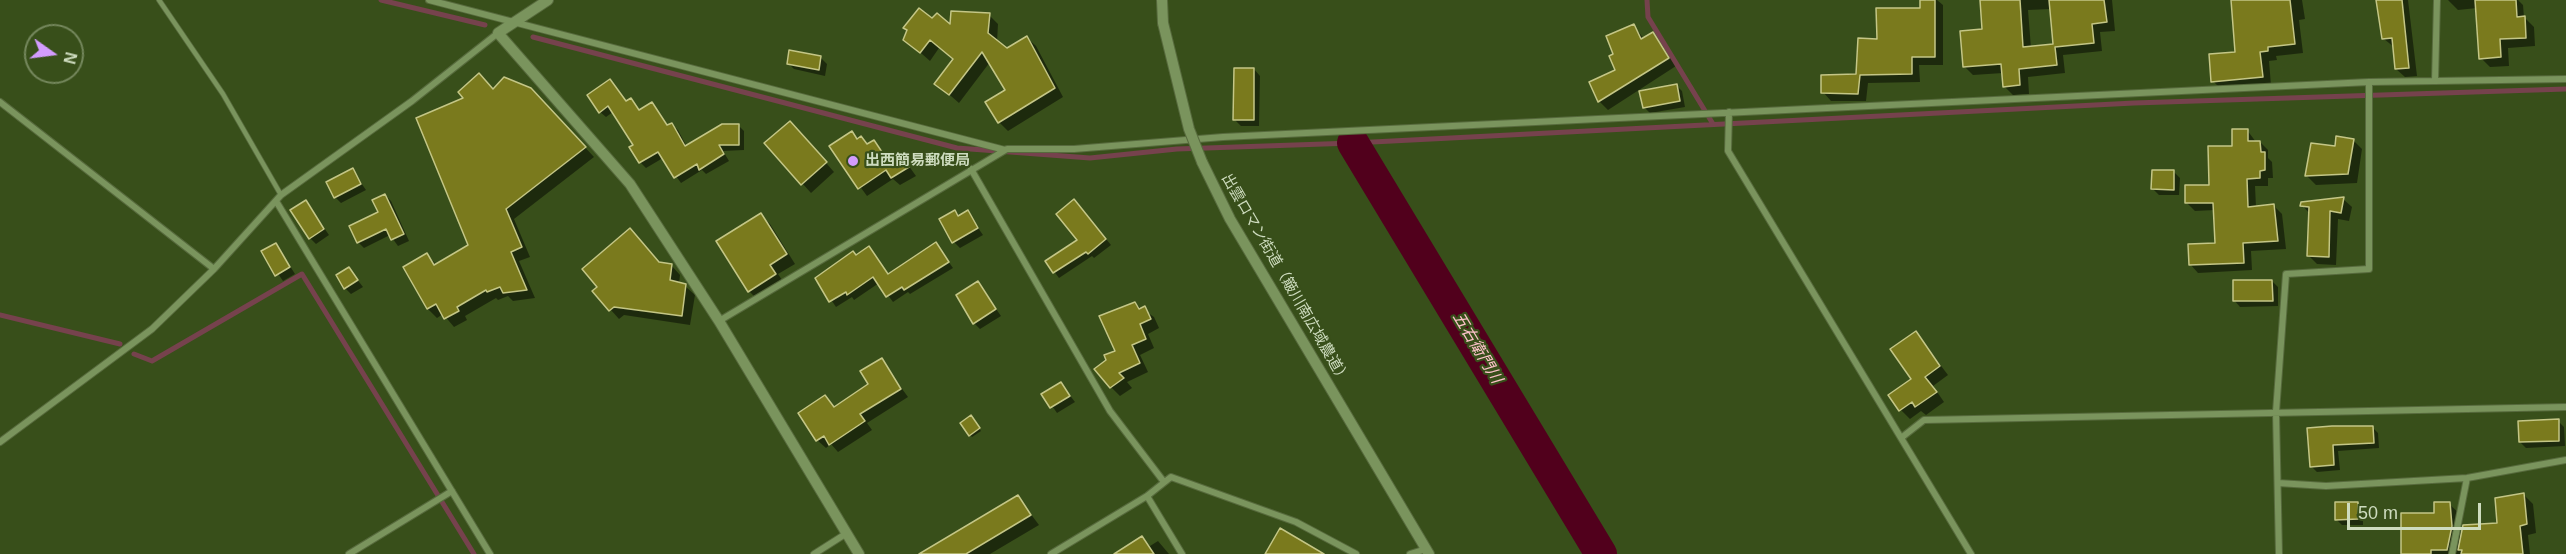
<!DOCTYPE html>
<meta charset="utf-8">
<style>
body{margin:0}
#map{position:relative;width:2566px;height:554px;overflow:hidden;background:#384f1a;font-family:Arial,sans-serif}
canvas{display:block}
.north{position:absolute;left:24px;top:24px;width:60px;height:60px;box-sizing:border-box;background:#384f1a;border:2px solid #74875c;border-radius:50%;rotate:104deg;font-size:16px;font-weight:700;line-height:24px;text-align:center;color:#cedcbf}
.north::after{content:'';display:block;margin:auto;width:21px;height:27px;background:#d39cfd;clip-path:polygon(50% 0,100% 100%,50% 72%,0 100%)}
.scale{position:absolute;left:2347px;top:503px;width:134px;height:27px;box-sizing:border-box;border:3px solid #cedcbf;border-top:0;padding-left:8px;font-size:18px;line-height:21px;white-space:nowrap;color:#cedcbf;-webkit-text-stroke:4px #384f1a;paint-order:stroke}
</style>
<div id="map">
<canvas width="2566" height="554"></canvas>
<div class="north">N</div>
<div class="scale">50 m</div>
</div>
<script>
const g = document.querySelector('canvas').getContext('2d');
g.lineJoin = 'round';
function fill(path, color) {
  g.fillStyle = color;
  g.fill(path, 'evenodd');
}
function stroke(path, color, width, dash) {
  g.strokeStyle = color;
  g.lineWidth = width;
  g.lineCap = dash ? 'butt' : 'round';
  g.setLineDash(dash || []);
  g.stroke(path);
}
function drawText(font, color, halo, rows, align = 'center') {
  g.font = font + ' Arial,"Noto Sans JP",sans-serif';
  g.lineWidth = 4.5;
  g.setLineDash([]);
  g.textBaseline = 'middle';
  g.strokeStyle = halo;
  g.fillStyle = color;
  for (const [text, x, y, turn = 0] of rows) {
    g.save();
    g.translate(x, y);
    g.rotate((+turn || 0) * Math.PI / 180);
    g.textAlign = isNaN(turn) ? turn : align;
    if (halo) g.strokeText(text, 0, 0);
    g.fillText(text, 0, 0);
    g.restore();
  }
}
fill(new Path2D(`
 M1921,0H1937L1943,5V65H1919L1920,82L1868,83L1866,101H1831L1823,92L1857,76L1921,9Z
 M1982,0H2112L2115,31L2100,32L2102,51L2063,55L2065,73L2028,77L2029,94L2013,95L2004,86L2003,73L1973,75L1964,66L1984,30ZM2051,9L2055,45L2031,48L2028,10Z
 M2232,0H2302L2305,19L2299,20L2303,53L2276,56L2277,60L2269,61L2271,85L2222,90L2213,81L2236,53Z
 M2378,0H2408L2417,76L2405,77L2396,69L2394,47L2384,39Z
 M2448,0H2518L2523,5L2524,17L2534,27L2535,46L2508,48L2509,66L2490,67L2481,58L2477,8L2458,10Z
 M989,15L998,24L997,42L1007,50L1026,37L1036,46L1063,97L1008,131L999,122L1007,90L990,62L959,103L936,83L954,60L939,48L930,61L905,39L932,20L951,27Z
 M1634,26L1644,39L1653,33L1676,66L1608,110L1599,101L1591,83L1617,70Z
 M791,52L821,58L827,64L825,76L794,69L788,63Z
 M1254,69L1260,76L1259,126H1241L1235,120Z
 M610,81L627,102L631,100L640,111L652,104L668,126L672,125L678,130L687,147L738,125L744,131V150L723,151L729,161L706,174L702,170L681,183L663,158L646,168L640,162L635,146L613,112L606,117L600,112Z
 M1676,85L1682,91L1685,107L1650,113L1644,107Z
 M494,91L540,99L594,157L514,219L530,257L519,261L535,298L513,301L508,296L498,300L496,298L465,316L467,320L454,327L443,314L437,318L428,309L427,255L436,264L470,246Z
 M2247,130L2256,142H2260L2268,150V158L2272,162L2273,178H2268V186H2255L2256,207L2274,206L2282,214L2286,249L2251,251L2252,270L2198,273L2190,264L2216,245L2215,210L2195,211L2186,202L2211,186Z
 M799,132L834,172L811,193L766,143Z
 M851,133L868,145L873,142L890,162L901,155L916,176L900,185L893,179L867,196L831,147Z
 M2353,140L2362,149L2357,183L2316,185L2307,176Z
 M352,170L366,190L341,203L335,197Z
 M2174,172L2180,178L2179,195H2159L2153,189Z
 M385,195L391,201L409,241L398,246L390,235L364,248L358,242L380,213Z
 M2343,199L2352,207L2349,221L2338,219L2336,265L2317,264L2309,256L2310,214L2302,205Z
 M306,202L329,235L316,244L310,238Z
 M1080,207L1111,245L1094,258L1092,256L1059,278L1047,262L1079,241Z
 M955,211L960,216L967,212L983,235L960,248L954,242Z
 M761,215L770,224L795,264L778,274L784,283L758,300L749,291Z
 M276,244L295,274L283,281L263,252Z
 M936,244L953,268L910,294L908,292L893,302L879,283L854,300L852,297L836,307L817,279L869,248L889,275Z
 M660,264L671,265L680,275L679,284L685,286L695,295L690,325L624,315L619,319L594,291Z
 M349,269L363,287L351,294L345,288Z
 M2272,281L2278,287V306L2240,307L2234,300Z
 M978,283L1001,316L980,329L974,323Z
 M1135,304L1154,317L1159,328L1148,334L1154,348L1140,355L1148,372L1127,382L1132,388L1120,396L1111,387L1117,352Z
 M1916,333L1948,375L1933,386L1944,402L1926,415L1921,411L1910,419L1901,410L1913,379Z
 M881,360L908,397L867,423L872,430L838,452L831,444L826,448L817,440L825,397L835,408L870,385Z
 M1061,384L1075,402L1057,413L1044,394Z
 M973,419L981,431L972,437L970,435Z
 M2558,421L2564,427L2565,446L2526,448L2520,442Z
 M2372,427L2378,433L2379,448L2338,451L2340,470L2317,472L2311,466L2309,429Z
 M2524,495L2533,504L2536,533L2528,535L2530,554H2385H2403L2435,514L2449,504L2459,513L2461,539L2499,524Z
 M1018,497L1039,525L990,554H924Z
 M2357,504L2363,510V525H2342L2336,519Z
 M1142,538L1150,546L1158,541L1169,554H1123Z`), '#0007');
stroke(new Path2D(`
 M381,0L485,25
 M1647,0L1648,17L1713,124
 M533,37L957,148L1090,158L1177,149L1353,143L2134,103L2566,89
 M0,315L120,344
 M134,354L152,361L302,274L474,554`), '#76424d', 5);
stroke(new Path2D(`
 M1353,143L1601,554`), '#51001c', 32);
const building = new Path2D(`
 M1920,0H1935V57H1912V74L1860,75L1858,94L1821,93V75L1856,74L1858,38L1877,39L1876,8H1920Z
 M1980,0H2020L2023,47L2053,44L2049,0H2104L2107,22L2092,24L2094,43L2055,47L2057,65L2019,69L2020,85L2003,87L2001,64L1963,67L1960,31L1982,29Z
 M2231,0H2290L2295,44L2268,47V51L2260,52L2263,77L2211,82L2209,54L2235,52Z
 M2376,0H2402L2409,68L2395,69L2392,38L2382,39Z
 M2475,0H2516L2517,17L2525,16L2526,38L2500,39L2501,57L2479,59Z
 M919,8L932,18L937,13L950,24L951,11L990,13L988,33L1007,48L1027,36L1055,88L998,123L985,102L1005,90L982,52L949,95L934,84L953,59L930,40L920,53L903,40L907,30L903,28Z
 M1634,24L1641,39L1653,32L1669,58L1598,102L1589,82L1615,70L1609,56L1613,54L1606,36Z
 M789,50L821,56L819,70L787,64Z
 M1234,68H1254V120H1233Z
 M479,73L493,89L504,77L531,88L586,147L506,209L522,247L511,252L527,290L503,293L500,287L487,292L486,290L457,307L459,311L444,319L436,304L427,309L403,267L427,253L434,265L468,245L416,118L463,98L458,92Z
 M610,79L626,101L631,98L639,110L652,102L667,125L672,123L685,146L722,124H739V145H719L724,154L699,170L697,164L674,178L658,152L639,163L629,147L633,145L608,106L599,113L587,95Z
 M1677,84L1680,101L1643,108L1639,91Z
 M790,121L827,162L801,185L764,143Z
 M2232,129H2248V141H2260L2261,152H2265V170L2260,171V178L2247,179L2248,207L2274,204L2278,241L2243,243L2244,263L2189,265L2188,244L2215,243L2213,203H2185V185H2209L2208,146H2232Z
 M852,131L857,139L861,136L867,144L874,140L888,161L901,153L909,167L891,178L886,170L858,189L829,146Z
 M2336,136L2354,139L2348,174L2305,176L2311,143L2335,146Z
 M353,168L361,184L334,198L326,182Z
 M2152,170H2174V190L2151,189Z
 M385,194L404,234L391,240L386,229L357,243L349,226L378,212L372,200Z
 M2344,197L2341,213L2330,211L2329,257L2307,256L2309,207L2300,206L2301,202Z
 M1074,199L1106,239L1088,254L1086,252L1053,273L1045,261L1077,240L1056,214Z
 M306,200L324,229L309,239L290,210Z
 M955,210L958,216L968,210L978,228L952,243L939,219Z
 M761,213L787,254L770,265L776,274L748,292L716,241Z
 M630,228L659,262L672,264L670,280L686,284L682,316L614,307L609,311L592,291L597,287L582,269Z
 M936,242L949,262L904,290L902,287L886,297L873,277L847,295L846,292L829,302L815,278L853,251L856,255L869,246L888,274Z
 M276,243L290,267L275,276L261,251Z
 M349,267L358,280L344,289L336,275Z
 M2233,280H2272L2273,301H2233Z
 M978,281L996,309L973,324L956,295Z
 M1135,302L1139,309L1145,306L1151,319L1140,324L1146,339L1132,345L1140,363L1119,373L1124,378L1110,388L1094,369L1106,360L1104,355L1115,351L1099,316Z
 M1916,331L1940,366L1925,377L1937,392L1915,407L1912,402L1899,411L1888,395L1911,379L1890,349Z
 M882,358L901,389L860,414L865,421L829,445L824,436L816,441L798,413L825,395L834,407L868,384L860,371Z
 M1061,382L1070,396L1050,408L1041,394Z
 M971,415L980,428L969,436L960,423Z
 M2559,419V441L2519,442L2518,421Z
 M2332,426H2373L2374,443L2333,445L2334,465L2310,467L2307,428Z
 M2524,493L2527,524L2520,526L2523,554H2461L2462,550H2458L2463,525L2497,523L2495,498Z
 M1018,495L1031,515L966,554H919Z
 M2335,502H2358V519L2335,520Z
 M2434,502H2450L2452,526L2447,550H2431V554H2401V513H2434Z
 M1280,528L1324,554H1265Z
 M1142,536L1154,554H1114Z`);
fill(building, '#7a7a1d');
stroke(building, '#c4c686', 1.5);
const service = new Path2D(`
 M159,0L223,94L281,195`);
const minor = new Path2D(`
 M429,0L1005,150
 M2435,81L2437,0
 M0,102L214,269
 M1729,112L1728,151L1971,554
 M971,169L1110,411L1164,482
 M276,201L490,554
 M719,321L1007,149H1074L1223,137L2369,82L2566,79
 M1901,438L1924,420L2566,407
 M0,442L152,329L214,269L281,195L412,101L498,33
 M2278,483L2326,486L2467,478L2566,460
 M1147,496L1182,554
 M349,554L452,491
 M814,554L847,533
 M1051,554L1147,496L1171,477L1296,522L1356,554
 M1410,554L1426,549
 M2279,554L2276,412L2286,274L2369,269V82
 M2452,554L2467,478`);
const tertiary = new Path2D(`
 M548,0L498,33L630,184L719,321L859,554
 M1162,0L1163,23
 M1202,162L1230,219L1429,554`);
stroke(service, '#576a3d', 6);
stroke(minor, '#576a3d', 8);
stroke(tertiary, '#576a3d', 12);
stroke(service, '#7a945d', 4.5);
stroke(minor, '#7a945d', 6);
stroke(tertiary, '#7a945d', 10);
const tertiaryBridge = new Path2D(`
 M1163,23L1189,129L1202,162`);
stroke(tertiaryBridge, '#576a3d', 12, []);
stroke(tertiaryBridge, '#7a945d', 10);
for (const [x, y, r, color] of [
 [853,161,6,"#d39cfd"]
]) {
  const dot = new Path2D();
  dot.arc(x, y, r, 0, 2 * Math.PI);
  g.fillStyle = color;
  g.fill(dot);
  stroke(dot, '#384f1a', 2);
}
drawText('bold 15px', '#cedcbf', '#384f1a', [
 ["出西簡易郵便局",865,161]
], 'left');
drawText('15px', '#cedcbf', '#384f1a', [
 ["出雲ロマン街道（簸川南広域農道）",1285,279,60]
]);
drawText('italic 16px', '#fec3cb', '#384f1a', [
 ["五右衛門川",1477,348,59]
]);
</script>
